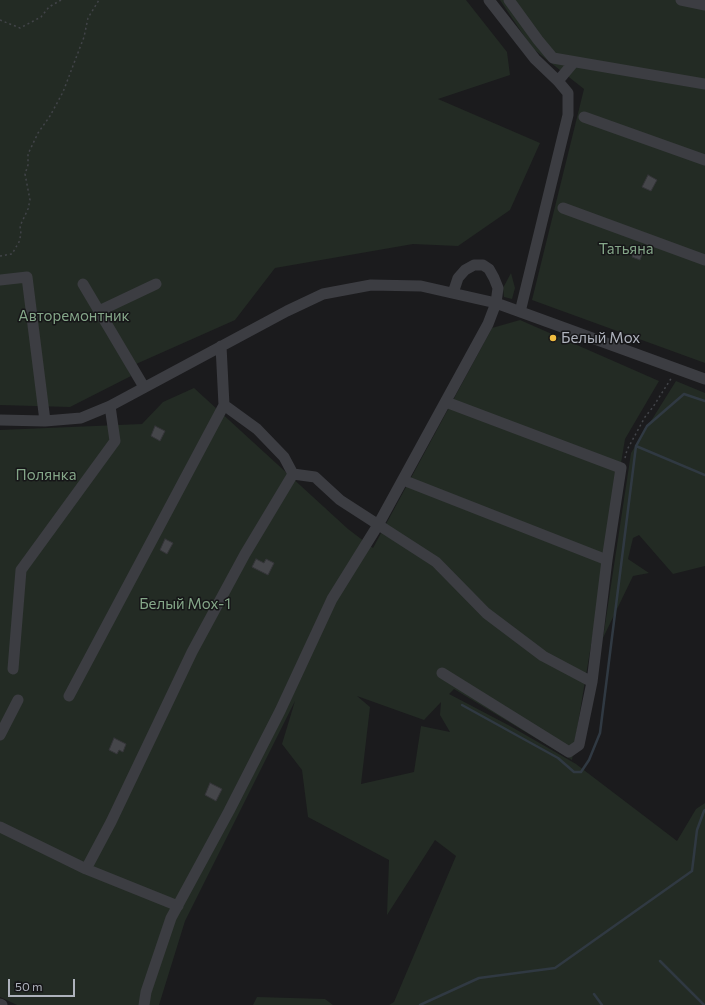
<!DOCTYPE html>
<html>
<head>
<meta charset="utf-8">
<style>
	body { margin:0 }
	#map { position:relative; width:705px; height:1005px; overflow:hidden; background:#1b1b1d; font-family:Commissioner,sans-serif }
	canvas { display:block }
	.scale { position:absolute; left:8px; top:979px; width:67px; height:18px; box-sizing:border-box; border:2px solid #aeb2bc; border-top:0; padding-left:5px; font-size:12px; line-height:14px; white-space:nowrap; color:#aeb2bc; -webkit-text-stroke:3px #161618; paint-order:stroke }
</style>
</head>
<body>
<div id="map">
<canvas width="705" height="1005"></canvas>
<div class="scale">50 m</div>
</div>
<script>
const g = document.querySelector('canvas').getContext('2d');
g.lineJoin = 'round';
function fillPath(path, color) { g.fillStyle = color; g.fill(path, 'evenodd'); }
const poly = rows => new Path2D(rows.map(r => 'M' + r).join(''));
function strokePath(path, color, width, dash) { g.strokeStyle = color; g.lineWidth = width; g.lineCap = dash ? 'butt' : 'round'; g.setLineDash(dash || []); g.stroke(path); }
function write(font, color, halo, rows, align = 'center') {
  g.font = font + ' Commissioner,sans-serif'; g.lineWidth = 3; g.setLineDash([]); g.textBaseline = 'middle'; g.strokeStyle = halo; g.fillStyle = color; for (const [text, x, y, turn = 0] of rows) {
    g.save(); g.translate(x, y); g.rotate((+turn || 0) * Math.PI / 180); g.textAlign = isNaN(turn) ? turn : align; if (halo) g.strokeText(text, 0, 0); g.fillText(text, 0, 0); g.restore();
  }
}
fillPath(poly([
	[0,0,466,0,507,52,510,75,438,99,540,143,510,210,458,246,413,244,275,268,235,320,127,368,131,376,70,407,0,405],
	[500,0,705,0,705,363,532,300,584,89,532,48],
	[511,273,515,288,512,299,504,297,503,288],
	[520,320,659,381,625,439,572,760,454,689,449,694,510,726,576,764,677,841,696,809,705,803,705,1005,389,1005,394,1002,456,856,435,840,387,915,389,860,308,817,302,770,282,744,295,701,185,921,159,1005,17,1005,0,997,0,430,142,424,163,402,194,388,348,529,373,548,492,328],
	[357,696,424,720,441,702,440,715,450,732,421,726,414,772,361,784,370,707],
	[676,381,705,393,705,566,673,574,639,535,633,538,628,559,649,573,633,576,603,638,631,453],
	[257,997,325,999,333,1005,253,1005]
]), '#232b24');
strokePath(poly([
	[636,446,705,475],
	[462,705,558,758,574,772,581,772,589,760,600,733,636,446,647,426,684,394,705,401],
	[660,961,704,1005],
	[594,994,602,1005],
	[420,1005,479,978,555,968,692,871,697,830,704,811,705,810]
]), '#303942', 2.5);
const building = poly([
	[648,175,657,180,651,191,642,187,648,175],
	[635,246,644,249,640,260,632,257,635,246],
	[155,426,165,431,160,441,151,436,155,426],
	[165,539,173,543,167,554,160,550,165,539],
	[256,559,264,563,266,559,274,563,268,575,252,567,256,559],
	[114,738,126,744,123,752,119,750,117,754,109,750,114,738],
	[210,783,222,789,216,801,205,795,210,783]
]);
fillPath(building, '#45464a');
strokePath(building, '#353539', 1);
strokePath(poly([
	[0,20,20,28,41,17,49,7,61,0],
	[0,256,12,254,19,242,21,234,20,226,28,209,30,200,25,174,28,165,28,154,38,133,50,116,63,92,84,37,88,18,99,0],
	[625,458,627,450,645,417,653,407,672,377]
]), '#424449', 1.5, [2, 3]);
strokePath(poly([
	[489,0,535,59,558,81,568,93,568,115,520,312],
	[509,0,538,40,553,58,705,84],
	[681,0,705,5],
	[558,81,574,62],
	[584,117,705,160],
	[563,208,705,260],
	[0,280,27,277,45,421],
	[83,284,99,311],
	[144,387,99,311,156,284],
	[224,405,257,429,284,457,293,474,315,477,340,500,436,562,486,613,543,656,592,682],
	[0,420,45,421,81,418,110,406,287,311,323,294,371,285,421,286,496,303,705,379],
	[403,480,607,560],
	[13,669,21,570,115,441,110,406],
	[442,673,569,752,579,745,592,682,607,560,621,468,446,402],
	[69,696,224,405,221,346],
	[0,735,18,700],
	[0,827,86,869,178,906],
	[86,869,111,822,192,652,245,554,293,474],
	[0,1004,2,1005],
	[144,1005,146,992,171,918,229,811,280,711,332,599,378,525,488,324,496,303,498,288,494,278,489,269,483,265,474,265,465,270,458,278,453,293]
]), '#3c3d42', 11);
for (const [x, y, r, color] of [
	[553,338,4,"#f0bc40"]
]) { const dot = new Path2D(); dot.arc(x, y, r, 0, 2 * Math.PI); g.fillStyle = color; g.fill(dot); strokePath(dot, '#161618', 1.5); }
write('15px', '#85a789', '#161618', [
	["Татьяна",626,249],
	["Авторемонтник",74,316],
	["Полянка",46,475],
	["Белый Мох-1",185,604]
]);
write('15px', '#aeb2bc', '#161618', [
	["Белый Мох",561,338]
], 'left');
</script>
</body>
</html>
